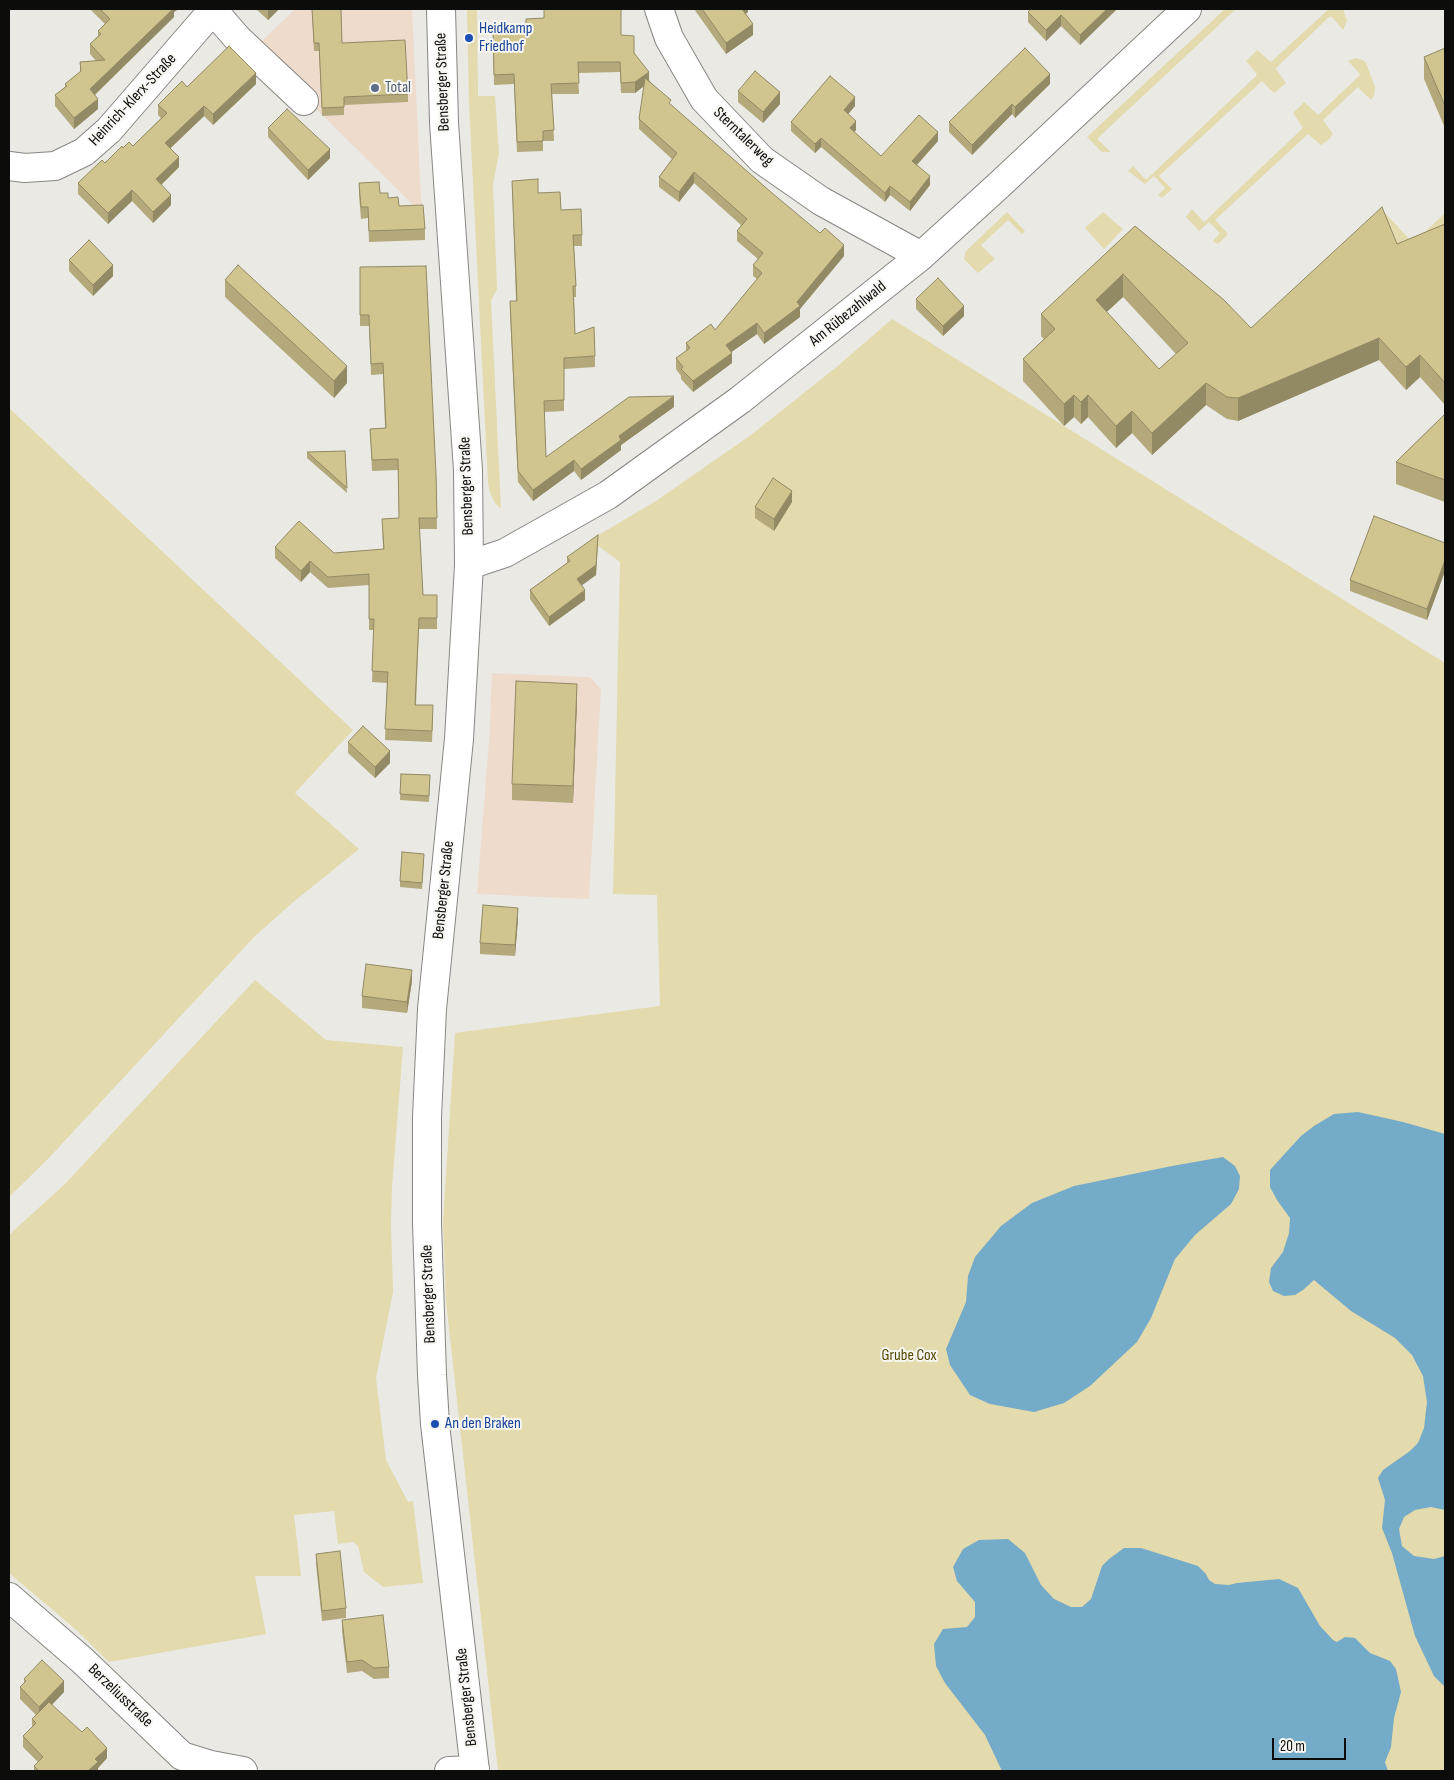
<!DOCTYPE html>
<html>
<head>
<meta charset="utf-8">
<style>
	body { margin:0 }
	#map { position:relative; width:1454px; height:1780px; overflow:hidden; background:#eae9e4; font-family:"Sofia Sans Condensed",sans-serif }
	canvas { display:block }
	.frame { position:absolute; inset:0; border:10px solid #0c0c0a; pointer-events:none }
	.scale { position:absolute; left:1272px; top:1738px; width:74px; height:22px; box-sizing:border-box; border:2px solid #0c0c0a; border-top:0; padding-left:6px; font-size:15px; line-height:18px; white-space:nowrap; color:#0c0c0a; -webkit-text-stroke:4px #f7f6f1; paint-order:stroke }
</style>
</head>
<body>
<div id="map">
<canvas width="1454" height="1780"></canvas>
<div class="frame"></div>
<div class="scale">20 m</div>
</div>
<script>
const g = document.querySelector('canvas').getContext('2d');
g.lineJoin = 'round';
function fillPath(path, color) { g.fillStyle = color; g.fill(path, 'evenodd'); }
const poly = rows => new Path2D(rows.map(r => 'M' + r).join(''));
function strokePath(path, color, width, dash) { g.strokeStyle = color; g.lineWidth = width; g.lineCap = dash ? 'butt' : 'round'; g.setLineDash(dash || []); g.stroke(path); }
function write(font, color, halo, rows, align = 'center') {
  g.font = font + ' "Sofia Sans Condensed",sans-serif'; g.lineWidth = 4; g.setLineDash([]); g.textBaseline = 'middle'; g.strokeStyle = halo; g.fillStyle = color; for (const [text, x, y, turn = 0] of rows) {
    g.save(); g.translate(x, y); g.rotate((+turn || 0) * Math.PI / 180); g.textAlign = isNaN(turn) ? turn : align; if (halo) g.strokeText(text, 0, 0); g.fillText(text, 0, 0); g.restore();
  }
}
fillPath(poly([
	[295,9,412,9,421,198,424,216,255,48],
	[492,673,590,677,601,689,589,899,477,894,489,741]
]), '#efdbcc');
fillPath(poly([
	[467,9,477,9,478,96,495,96,499,153,493,184,497,289,491,301,501,509,495,503,490,493,488,483,469,103],
	[1225,9,1236,9,1098,138,1098,140,1111,152,1102,152,1087,137],
	[1329,9,1343,9,1347,21,1343,30,1332,17,1329,17,1276,68,1276,69,1286,83,1274,93,1262,81,1159,176,1172,189,1162,198,1158,195,1165,188,1154,176,1145,184,1128,171,1133,166,1145,179,1147,179,1256,76,1257,74,1246,61,1257,50,1271,62],
	[1356,58,1363,60,1366,63,1375,87,1374,96,1371,100,1358,87,1323,120,1333,134,1328,140,1321,145,1308,134,1215,220,1228,234,1218,244,1213,241,1220,233,1209,222,1199,231,1186,217,1192,209,1204,222,1303,128,1293,113,1304,102,1318,115,1359,76,1360,74,1348,61],
	[1007,212,1025,231,1022,234,1008,220,981,245,995,259,978,273,964,259,966,251],
	[1103,212,1123,229,1104,249,1085,228],
	[1384,212,1413,243,1445,213,1445,246,1397,266,1373,222],
	[892,319,1445,663,1445,1771,498,1771,446,1301,443,1222,455,1033,660,1006,657,895,613,894,620,562,590,540,656,501,751,435,839,365],
	[9,408,353,730,295,793,359,849,292,903,254,937,47,1160,9,1197],
	[255,980,326,1040,403,1047,392,1187,391,1225,393,1292,376,1378,386,1460,408,1502,413,1501,423,1583,383,1587,364,1572,358,1546,353,1542,338,1544,334,1511,294,1515,301,1576,255,1576,266,1634,109,1662,73,1627,9,1573,9,1235,65,1184]
]), '#e3daad');
fillPath(poly([
	[1358,1112,1403,1122,1445,1134,1445,1510,1431,1507,1415,1510,1404,1517,1399,1529,1402,1546,1414,1556,1434,1559,1445,1556,1445,1687,1434,1676,1415,1636,1392,1553,1382,1528,1385,1500,1378,1478,1383,1470,1410,1451,1418,1443,1424,1428,1427,1402,1423,1376,1412,1355,1395,1338,1351,1311,1314,1280,1303,1290,1295,1295,1284,1296,1273,1291,1269,1282,1271,1268,1283,1252,1289,1233,1290,1218,1277,1200,1270,1187,1270,1170,1301,1136,1314,1126,1334,1114],
	[1223,1157,1235,1166,1240,1176,1239,1189,1231,1204,1195,1235,1175,1259,1151,1318,1137,1342,1090,1386,1064,1403,1034,1412,990,1404,970,1395,950,1365,946,1349,966,1302,968,1276,975,1257,1001,1226,1032,1203,1074,1186,1172,1166],
	[1008,1539,1025,1553,1041,1585,1054,1599,1071,1607,1082,1607,1091,1599,1102,1566,1109,1559,1124,1548,1141,1548,1198,1566,1206,1574,1209,1580,1215,1584,1229,1585,1237,1583,1279,1579,1298,1588,1320,1626,1333,1640,1337,1642,1345,1637,1355,1638,1370,1653,1390,1661,1396,1669,1401,1692,1394,1718,1391,1747,1385,1762,1388,1771,1002,1771,985,1735,945,1683,936,1666,934,1644,943,1629,967,1627,975,1617,975,1602,957,1581,953,1567,963,1549,979,1540]
]), '#74abc8');
const minor = poly([
	[212,9,238,39,304,101],
	[659,9,669,38,704,99,762,160,821,201,921,256],
	[9,166,25,168,55,166,84,152,109,130,213,10],
	[469,565,505,553,608,495,740,400,921,256,998,186,1187,9],
	[9,1597,83,1661,182,1756,211,1765,243,1771],
	[449,1771,475,1770]
]);
const major = poly([
	[441,9,444,123,468,470,469,565,459,739,432,1009,427,1117,427,1223,432,1375,435,1424,475,1771]
]);
strokePath(minor, '#878682', 30);
strokePath(major, '#878682', 30);
strokePath(minor, '#fff', 28);
strokePath(major, '#fff', 28);
fillPath(poly([
	[90,9,177,9,177,10,174,12,174,17,95,95,98,109,74,129,55,106,55,95,65,87,65,84,80,72,80,62,96,61,90,54,90,44,98,36,98,31,105,24],
	[256,9,279,9,268,20],
	[312,9,341,9,342,43,408,94,408,102,344,105,344,115,322,116,319,51,314,51],
	[544,9,621,35,634,53,649,80,671,105,844,256,800,309,800,317,764,344,757,334,731,352,732,363,693,392,681,379,681,376,676,369,676,358,686,351,686,343,715,330,757,279,753,276,753,265,758,259,737,241,737,231,741,225,694,183,679,202,659,187,659,177,672,159,639,129,639,119,644,86,635,93,621,93,620,72,578,73,579,94,552,94,554,141,543,141,543,151,517,152,514,84,494,85,493,30,526,28,544,18],
	[694,9,748,9,748,12,746,13,753,35,726,54],
	[1117,9,1080,45,1061,26,1046,41,1028,22,1028,12],
	[1445,48,1445,128,1424,79,1424,57],
	[256,84,213,125,204,116,171,148,179,167,161,185,171,205,153,223,132,201,108,224,78,194,78,183,123,148,133,146,161,118,158,115,158,105,187,87],
	[1050,84,1015,118,1012,114,972,155,949,132,949,122],
	[738,91,780,104,763,123,738,102],
	[855,106,848,114,856,130,854,132,881,156,938,141,917,165,930,185,910,211,890,195,885,202,821,147,815,153,791,131,791,122],
	[268,128,330,158,308,180,268,137],
	[512,181,538,193,561,210,582,235,582,246,574,246,576,286,576,297,574,297,575,334,595,356,595,367,564,369,564,411,544,412,546,457,674,407,621,445,621,450,581,480,574,471,533,501,518,482,510,312,510,301,516,301],
	[359,183,380,193,399,206,425,229,425,240,369,242,368,218,361,219,359,195],
	[1445,224,1445,405,1420,377,1406,390,1379,360,1238,421,1227,419,1206,405,1152,455,1132,433,1116,448,1088,417,1081,424,1074,417,1064,426,1023,381,1023,359,1044,339,1041,336,1041,314,1135,226,1251,328,1397,244],
	[1123,297,1176,354,1159,369,1106,312],
	[69,260,113,276,93,296,69,271],
	[360,267,436,474,437,529,419,529,423,595,437,595,437,629,419,629,416,705,433,716,432,742,385,740,387,683,372,682,374,630,369,630,369,585,328,588,310,572,301,582,275,558,275,547,334,553,383,549,382,519,399,518,398,470,372,471,370,429,385,428,383,374,371,375,369,326,360,326],
	[225,280,347,383,334,398,225,297],
	[916,299,964,316,943,336,916,309],
	[1445,414,1445,502,1396,484,1396,462],
	[345,451,347,493,307,458,307,452],
	[792,502,774,531,755,518,755,507],
	[1445,543,1445,571,1427,620,1350,591,1350,580],
	[598,545,596,575,581,585,585,600,549,626,530,599,530,590,567,563,567,557],
	[577,700,573,803,512,800,512,784],
	[348,742,390,763,375,778,348,753],
	[401,774,430,775,429,802,400,800],
	[424,859,422,889,400,887,400,881],
	[518,919,515,956,480,954,480,943],
	[412,981,407,1013,362,1008,362,996],
	[316,1554,346,1608,346,1618,322,1621,316,1564],
	[342,1620,389,1667,389,1678,374,1679,362,1671,347,1673,342,1631],
	[24,1679,64,1692,52,1705,107,1758,98,1768,98,1771,34,1771,34,1766,38,1762,23,1747,23,1736,32,1727,32,1719,36,1715,20,1699,20,1687,24,1683]
]), '#b3a97b');
fillPath(poly([
	[172,9,177,9,177,10,174,12,174,17,90,99,90,89],
	[269,9,279,9,268,20,268,11],
	[740,9,748,9,748,12,740,17],
	[1107,9,1117,9,1080,45,1080,35],
	[1061,15,1061,26,1046,41,1046,30],
	[753,24,753,35,726,54,726,43],
	[649,72,649,82,635,93,635,82],
	[256,73,256,84,213,125,213,114],
	[1050,74,1050,84,1015,118,1015,107],
	[780,92,780,104,763,123,763,112],
	[855,97,855,106,844,119,844,110],
	[98,99,98,109,74,129,74,118],
	[1012,104,1012,114,972,155,972,145],
	[204,106,204,116,165,153,165,143],
	[856,121,856,130,850,137,850,128],
	[938,132,938,141,912,170,912,161],
	[821,138,821,147,815,153,815,144],
	[330,149,330,158,308,180,308,170],
	[179,157,179,167,156,190,156,179],
	[694,172,694,183,679,202,679,192],
	[930,176,930,185,910,211,910,202],
	[890,186,890,195,885,202,885,193],
	[132,190,132,201,108,224,108,213],
	[171,195,171,205,153,223,153,212],
	[844,245,844,256,800,309,800,317,764,344,764,333,797,302],
	[113,265,113,276,93,296,93,285],
	[1123,274,1123,297,1096,322,1096,300],
	[964,306,964,316,943,336,943,326],
	[757,323,757,334,726,356,726,345],
	[1379,338,1379,360,1238,421,1238,398],
	[732,353,732,363,693,392,693,381],
	[1420,355,1420,377,1406,390,1406,367],
	[347,366,347,383,334,398,334,381],
	[1206,383,1206,405,1152,455,1152,433],
	[1074,395,1074,417,1064,426,1064,404],
	[1088,395,1088,417,1081,424,1081,402],
	[674,396,674,407,621,445,621,450,581,480,581,469,619,436],
	[1132,411,1132,433,1116,448,1116,426],
	[574,460,574,471,533,501,533,490],
	[792,491,792,502,774,531,774,519],
	[598,535,596,575,577,589,577,579],
	[1445,560,1445,571,1427,620,1427,609],
	[310,561,310,572,301,582,301,571],
	[585,590,585,600,549,626,549,617],
	[577,684,577,700,573,803,573,786],
	[390,751,390,763,375,778,375,767],
	[518,908,518,919,515,956,515,945],
	[412,970,412,981,407,1013,407,1002],
	[64,1681,64,1692,39,1718,39,1707],
	[107,1748,107,1758,98,1768,98,1771,88,1771,95,1759]
]), '#928a64');
const building = poly([
	[100,9,173,9,90,89,98,99,74,118,55,95,67,86,65,84,81,71,80,62,105,60,90,44,101,34,98,31,110,19,100,9],
	[312,9,341,9,342,43,405,40,408,94,344,97,344,107,322,108,319,43,314,43,312,9],
	[544,9,621,9,621,35,634,36,634,53,649,72,635,82,621,83,620,62,578,62,579,83,551,84,554,130,543,131,543,141,517,142,514,74,494,75,493,30,526,28,526,19,544,18,544,9],
	[702,9,742,9,753,24,726,43,702,9],
	[1031,9,1107,9,1080,35,1061,15,1046,30,1028,12,1031,9],
	[229,46,256,73,213,114,204,106,165,143,179,157,156,179,171,195,153,212,132,190,108,213,78,183,102,160,105,163,122,146,123,148,129,142,133,146,167,113,158,105,182,81,187,87,229,46],
	[1025,48,1050,74,1015,107,1012,104,972,145,949,122,1025,48],
	[1445,48,1445,106,1424,57,1445,48],
	[755,71,780,92,763,112,738,91,755,71],
	[830,76,855,97,844,110,856,121,850,128,881,156,919,115,938,132,912,161,930,176,910,202,890,186,885,193,821,138,815,144,791,122,830,76],
	[645,78,671,100,669,103,772,193,820,233,825,228,844,245,797,302,800,306,764,333,757,323,726,345,732,353,693,381,681,369,683,367,676,358,690,348,686,343,711,324,715,330,762,273,753,265,763,253,737,231,747,219,694,172,679,192,659,177,677,153,639,119,645,78],
	[287,109,330,149,308,170,268,128,287,109],
	[538,179,538,193,560,192,561,210,581,209,582,235,573,235,576,286,573,286,575,334,594,327,595,356,564,358,564,400,544,401,546,457,629,397,674,396,619,436,621,440,581,469,574,460,533,490,518,471,510,301,517,301,512,181,538,179],
	[379,182,380,193,388,193,388,198,398,197,399,206,423,205,425,229,369,231,368,207,361,207,359,183,379,182],
	[1382,207,1397,244,1445,224,1445,383,1420,355,1406,367,1379,338,1238,398,1227,397,1206,383,1152,433,1132,411,1116,426,1088,395,1081,402,1074,395,1064,404,1023,359,1055,329,1041,314,1135,226,1224,300,1251,328,1382,207],
	[1123,274,1188,343,1159,369,1096,300,1123,274],
	[89,240,113,265,93,285,69,260,89,240],
	[238,265,347,366,334,381,225,280,238,265],
	[426,266,436,474,437,518,419,518,423,595,437,595,437,618,419,618,415,705,433,705,432,731,385,729,388,672,372,671,374,619,369,619,369,574,328,577,310,561,301,571,275,547,299,521,334,553,384,549,382,519,399,518,398,459,372,460,370,429,386,428,383,363,371,364,369,315,360,315,360,267,426,266],
	[938,278,964,306,943,326,916,299,938,278],
	[1445,414,1445,480,1396,462,1445,414],
	[345,451,347,488,307,452,345,451],
	[773,478,792,491,774,519,755,507,773,478],
	[1374,516,1445,543,1445,560,1427,609,1350,580,1374,516],
	[598,535,596,565,577,579,585,590,549,617,530,590,570,561,567,557,598,535],
	[516,681,577,684,573,786,512,784,516,681],
	[363,726,390,751,375,767,348,742,363,726],
	[401,774,430,775,429,796,400,794,401,774],
	[402,852,424,854,422,883,400,881,402,852],
	[483,905,518,908,515,945,480,943,483,905],
	[366,964,412,970,407,1002,362,996,366,964],
	[340,1551,346,1608,322,1611,316,1554,340,1551],
	[383,1615,389,1667,374,1668,362,1660,347,1662,342,1620,383,1615],
	[42,1660,64,1681,39,1707,20,1687,26,1681,24,1679,42,1660],
	[49,1702,82,1732,87,1727,107,1748,95,1759,98,1762,88,1771,39,1771,34,1766,43,1757,23,1736,36,1723,32,1719,49,1702]
]);
fillPath(building, '#d0c58f');
strokePath(building, '#928a64', 1);
for (const [x, y, r, color] of [
	[469,38,5,"#1a4fb4"],
	[375,88,5,"#5c6f8a"],
	[435,1424,5,"#1a4fb4"]
]) { const dot = new Path2D(); dot.arc(x, y, r, 0, 2 * Math.PI); g.fillStyle = color; g.fill(dot); strokePath(dot, '#f7f6f1', 2); }
write('16px', '#164399', '#f7f6f1', [
	["Heidkamp",479,29],
	["Friedhof",479,47],
	["An den Braken",445,1424]
], 'left');
write('16px', '#0c0c0a', '#f7f6f1', [
	["Bensberger Straße",443,82,-92],
	["Heinrich-Klerx-Straße",133,100,-47],
	["Sterntalerweg",743,137,44],
	["Am Rübezahlwald",848,314,-39],
	["Bensberger Straße",467,486,-92],
	["Bensberger Straße",444,890,-84],
	["Bensberger Straße",429,1294,-92],
	["Berzeliusstraße",120,1696,44],
	["Bensberger Straße",467,1697,-96]
]);
write('16px', '#4e5e75', '#f7f6f1', [
	["Total",385,88]
], 'left');
write('16px', '#544701', '#f7f6f1', [
	["Grube Cox",909,1356]
]);
</script>
</body>
</html>
